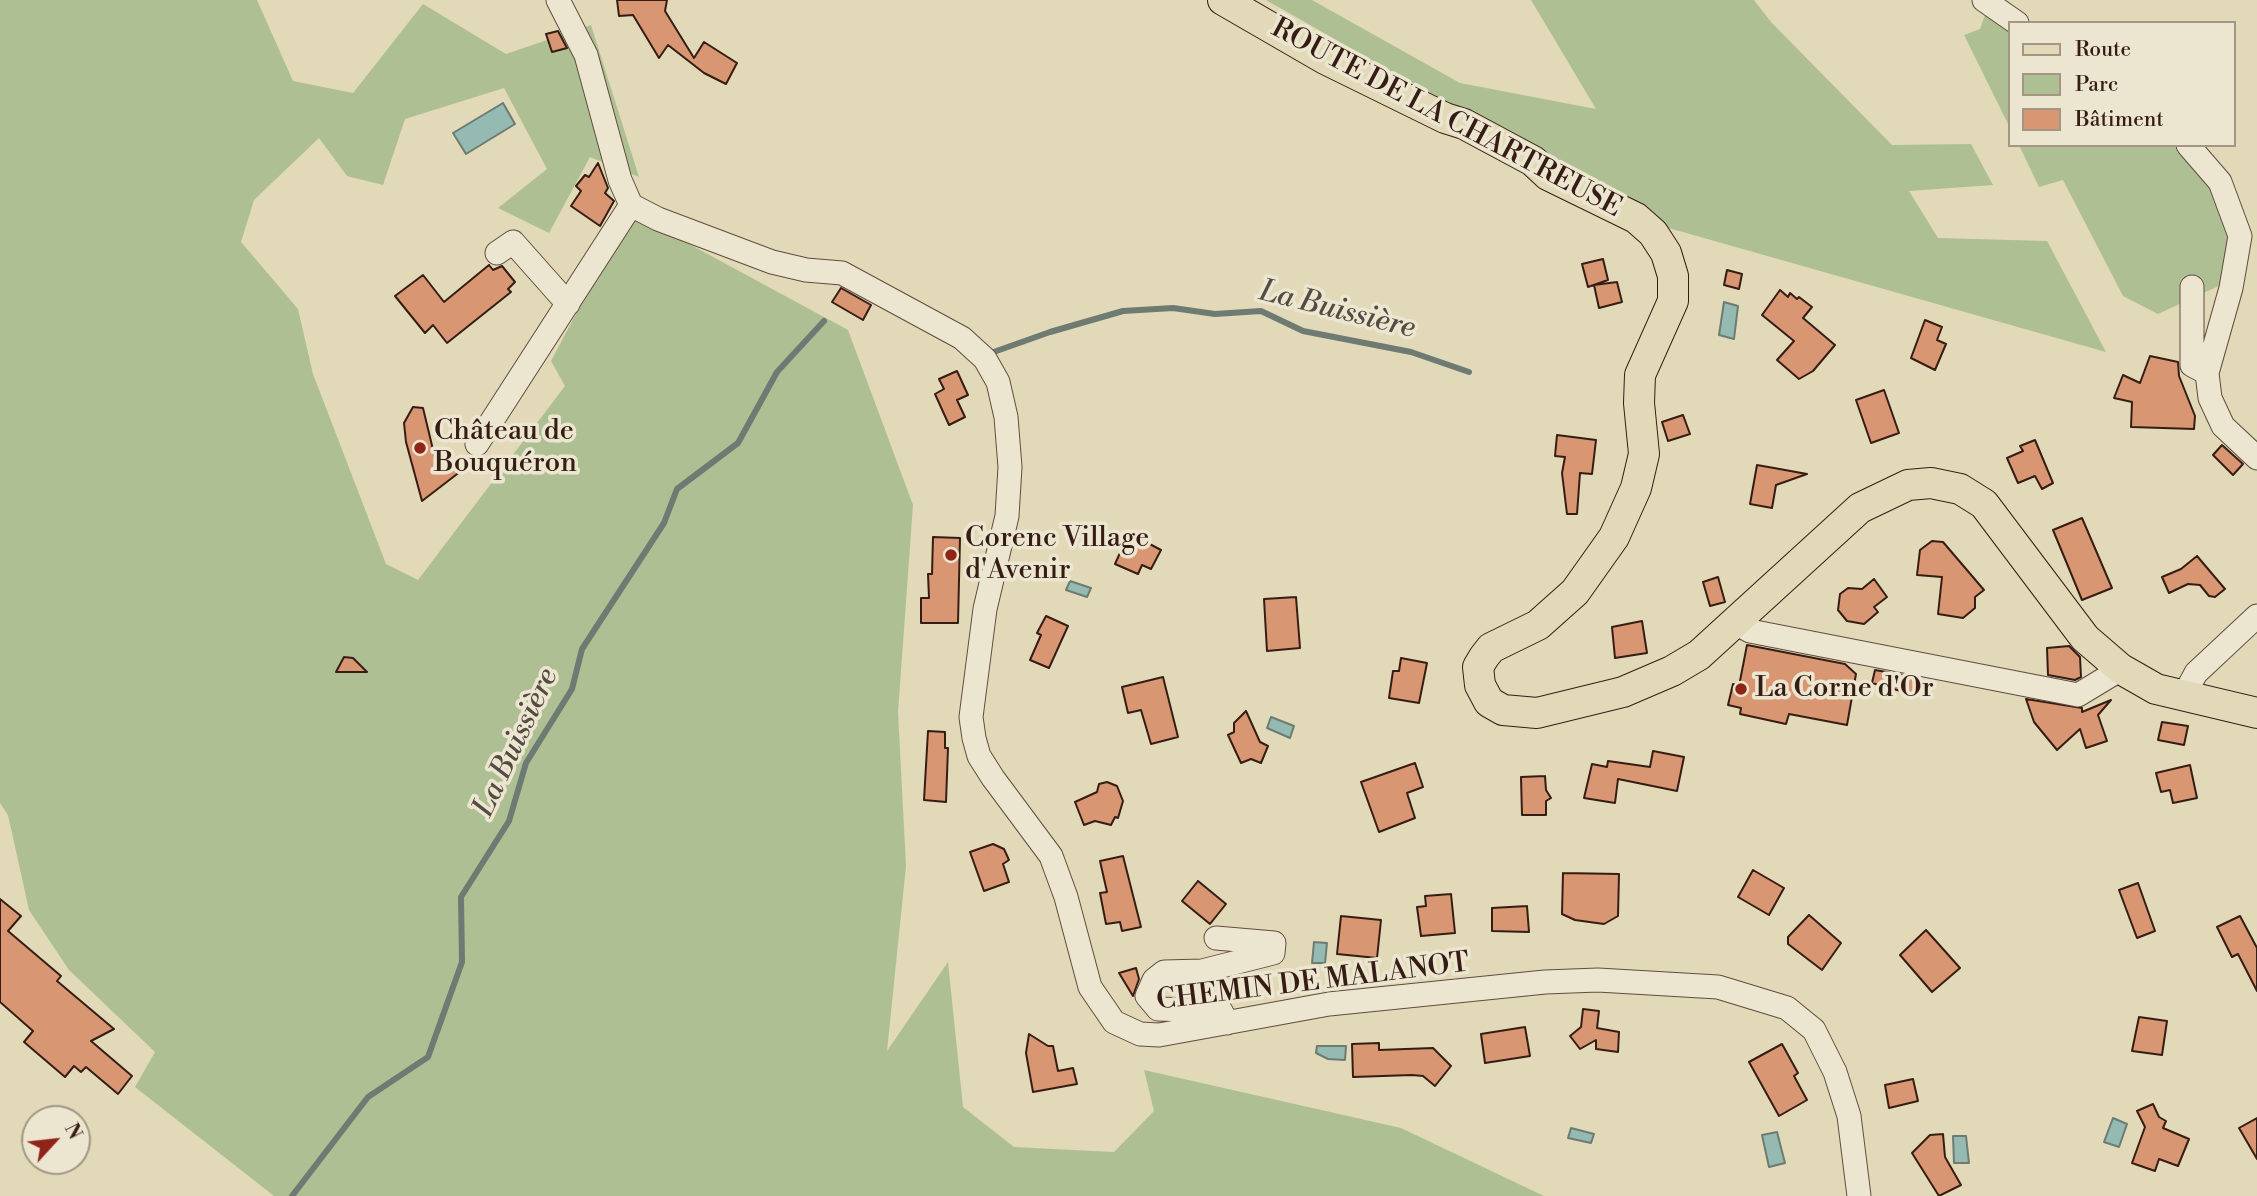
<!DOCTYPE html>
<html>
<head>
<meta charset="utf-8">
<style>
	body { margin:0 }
	#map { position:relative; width:2257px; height:1196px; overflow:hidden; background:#e1d9b8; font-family:"Libre Bodoni",serif }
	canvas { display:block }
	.legend { position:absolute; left:2008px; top:21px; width:228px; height:126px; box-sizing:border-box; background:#ece6d1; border:2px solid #a39685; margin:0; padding:9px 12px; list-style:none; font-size:21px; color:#361d14 }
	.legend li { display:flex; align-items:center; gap:14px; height:35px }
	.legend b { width:35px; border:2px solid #a39685 }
	.north { position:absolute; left:21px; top:1105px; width:70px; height:70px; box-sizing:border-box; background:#ece6d1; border:2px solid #a39685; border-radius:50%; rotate:63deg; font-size:19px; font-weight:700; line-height:28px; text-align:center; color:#361d14 }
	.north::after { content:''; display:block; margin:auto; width:24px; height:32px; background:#8f2418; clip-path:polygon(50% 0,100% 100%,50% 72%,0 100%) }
</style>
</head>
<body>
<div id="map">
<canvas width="2257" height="1196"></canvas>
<ul class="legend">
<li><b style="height:9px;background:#e1d9b8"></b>Route</li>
<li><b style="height:19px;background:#aec093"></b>Parc</li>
<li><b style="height:19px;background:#d99672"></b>Bâtiment</li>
</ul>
<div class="north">N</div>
</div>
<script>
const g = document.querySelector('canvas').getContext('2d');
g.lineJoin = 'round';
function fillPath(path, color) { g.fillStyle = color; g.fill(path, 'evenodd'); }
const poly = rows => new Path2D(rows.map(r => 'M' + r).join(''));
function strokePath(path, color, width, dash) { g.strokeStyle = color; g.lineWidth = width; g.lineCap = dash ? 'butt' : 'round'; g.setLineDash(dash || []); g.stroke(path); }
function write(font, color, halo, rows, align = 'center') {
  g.font = font + ' "Libre Bodoni",serif'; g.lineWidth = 7; g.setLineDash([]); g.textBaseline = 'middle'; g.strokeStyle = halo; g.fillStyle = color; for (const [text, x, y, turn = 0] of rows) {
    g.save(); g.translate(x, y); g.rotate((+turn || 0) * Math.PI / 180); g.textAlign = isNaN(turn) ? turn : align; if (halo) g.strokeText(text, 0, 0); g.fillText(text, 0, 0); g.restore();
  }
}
fillPath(poly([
	[0,0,257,0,293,81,353,93,423,4,506,54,591,25,639,177,590,157,549,233,498,208,547,169,504,88,405,119,383,185,347,176,319,138,254,200,241,242,298,309,313,374,386,564,418,580,565,386,551,361,630,212,848,330,913,505,898,712,906,866,887,1051,948,962,963,1107,1014,1147,1114,1152,1154,1111,1144,1070,1401,1128,1544,1196,274,1196,135,1087,155,1052,69,970,29,910,8,815,0,803],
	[1266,0,1312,0,1460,83,1596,109,1531,0,1754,0,1771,22,1892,145,1971,144,1993,185,1909,191,1938,238,2047,241,2106,352,1665,227],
	[1985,15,2010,31,2010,128,1964,35,1980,29],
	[2019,145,2175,145,2212,182,2232,238,2223,284,2158,314,2123,296,2063,180,2039,187]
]), '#aec093');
const water = poly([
	[503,103,515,124,466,154,453,133,503,103],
	[1724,302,1738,306,1734,339,1719,335,1724,302],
	[1070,581,1091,588,1087,597,1066,590,1070,581],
	[1271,717,1294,726,1290,738,1267,728,1271,717],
	[1314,942,1327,943,1325,963,1312,963,1314,942],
	[1317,1046,1346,1046,1345,1060,1328,1059,1316,1053,1317,1046],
	[2113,1118,2127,1124,2119,1147,2104,1142,2113,1118],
	[1571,1128,1594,1134,1591,1143,1568,1138,1571,1128],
	[1777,1132,1785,1163,1769,1167,1762,1135,1777,1132],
	[1953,1136,1966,1136,1969,1163,1954,1163,1953,1136]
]);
fillPath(water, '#94bab2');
strokePath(water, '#6e7b73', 2);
strokePath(poly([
	[988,354,1050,332,1123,311,1173,308,1215,314,1261,311,1303,331,1411,352,1469,372],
	[292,1196,368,1097,428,1057,462,962,461,897,509,821,526,763,572,689,582,649,664,523,677,489,738,443,777,372,824,321]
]), '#6e7b73', 6);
const building = poly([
	[617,0,667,0,665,11,694,58,704,42,737,63,726,84,704,73,668,45,659,58,633,15,619,16,617,0],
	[558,31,567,48,552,52,546,34,558,31],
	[598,163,608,188,605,193,614,201,600,226,571,206,581,191,576,186,585,175,589,177,598,163],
	[1603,259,1608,280,1588,287,1582,264,1603,259],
	[489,265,493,270,502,266,515,282,508,289,511,292,447,343,433,325,425,333,395,296,423,275,444,302,489,265],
	[1727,270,1742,274,1739,289,1724,285,1727,270],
	[1617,282,1622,302,1599,308,1594,285,1617,282],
	[841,288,871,305,863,320,832,302,841,288],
	[1780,290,1788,297,1790,293,1797,299,1799,297,1812,307,1803,318,1835,345,1813,371,1799,379,1777,360,1794,341,1762,315,1780,290],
	[1925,320,1942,327,1937,340,1946,344,1935,370,1911,358,1925,320],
	[2150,356,2178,362,2179,376,2195,416,2194,429,2131,427,2132,402,2114,398,2123,375,2140,383,2150,356],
	[957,371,968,395,957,400,965,417,949,425,935,394,944,389,939,379,957,371],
	[1884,390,1899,433,1871,443,1856,400,1884,390],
	[413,407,423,408,435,458,448,455,461,471,422,501,406,442,404,423,413,407],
	[1683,415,1690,434,1668,441,1662,422,1683,415],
	[1557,435,1596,440,1592,474,1580,473,1577,514,1567,514,1562,473,1565,457,1555,456,1557,435],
	[2035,440,2053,483,2042,489,2035,476,2018,483,2007,458,2023,451,2020,446,2035,440],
	[2222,445,2243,464,2233,475,2213,455,2222,445],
	[1757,465,1774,468,1807,474,1776,485,1772,508,1750,504,1757,465],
	[2082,518,2112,588,2082,600,2053,530,2082,518],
	[1129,533,1161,550,1151,569,1142,565,1138,574,1115,564,1129,533],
	[933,537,960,538,958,623,921,623,921,598,929,598,928,574,932,574,933,537],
	[1932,541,1943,542,1984,590,1975,597,1975,608,1963,618,1938,614,1942,577,1917,575,1920,550,1932,541],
	[2197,556,2225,589,2215,597,2209,596,2200,585,2188,584,2169,593,2162,577,2181,569,2197,556],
	[1718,577,1725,602,1710,606,1703,582,1718,577],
	[1874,579,1887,597,1874,607,1878,612,1864,624,1847,621,1838,610,1840,594,1848,588,1862,589,1874,579],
	[1296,597,1300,648,1267,651,1264,599,1296,597],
	[1046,616,1068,626,1049,668,1030,660,1041,635,1037,633,1046,616],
	[1642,621,1647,653,1615,658,1612,627,1642,621],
	[1747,645,1845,664,1856,674,1847,725,1789,714,1786,724,1740,714,1741,708,1728,705,1733,684,1739,686,1747,645],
	[2069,646,2080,657,2081,677,2075,680,2048,675,2047,648,2069,646],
	[344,657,353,658,367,672,336,672,344,657],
	[1401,658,1427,663,1419,703,1389,698,1393,671,1399,671,1401,658],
	[1875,670,1920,678,1915,695,1872,683,1875,670],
	[1163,677,1178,737,1151,744,1141,710,1128,713,1122,687,1163,677],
	[2026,699,2082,708,2082,712,2111,700,2098,715,2107,741,2086,748,2080,729,2057,750,2034,722,2026,699],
	[1246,711,1260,742,1268,746,1261,763,1251,759,1241,763,1228,735,1234,732,1234,723,1246,711],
	[2162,722,2188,726,2184,745,2158,740,2162,722],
	[928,731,945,732,945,748,948,748,946,802,924,800,928,731],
	[1653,751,1684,757,1677,791,1618,779,1615,803,1584,798,1592,764,1607,767,1608,761,1650,767,1653,751],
	[1415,763,1423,787,1407,793,1415,818,1379,832,1361,782,1415,763],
	[2190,765,2197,798,2173,803,2170,790,2161,792,2156,773,2190,765],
	[1545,776,1546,790,1551,798,1546,801,1546,815,1522,815,1521,777,1545,776],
	[1107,782,1117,786,1123,801,1118,818,1115,817,1111,825,1095,821,1084,825,1075,802,1097,792,1099,784,1107,782],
	[993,844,1004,849,1009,860,1003,864,1009,882,984,891,970,852,993,844],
	[1123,856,1141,927,1122,931,1120,922,1106,924,1100,893,1107,892,1100,861,1123,856],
	[1753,870,1784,888,1769,915,1738,897,1753,870],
	[1563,873,1619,874,1618,916,1604,924,1575,920,1562,914,1563,873],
	[1198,881,1226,904,1210,924,1182,901,1198,881],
	[2138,883,2155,931,2137,938,2119,890,2138,883],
	[1451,894,1455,933,1421,936,1417,907,1426,906,1425,896,1451,894],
	[0,899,21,916,8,931,61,976,57,981,114,1029,91,1041,132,1076,118,1094,86,1067,81,1072,74,1066,65,1077,24,1042,33,1031,0,1002,0,899],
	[1527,906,1529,932,1492,931,1492,908,1527,906],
	[1809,915,1841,943,1822,970,1788,944,1788,937,1809,915],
	[1341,916,1381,920,1377,958,1337,954,1341,916],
	[2240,916,2257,948,2257,991,2238,954,2232,957,2217,927,2240,916],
	[1926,930,1960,968,1932,992,1900,955,1926,930],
	[1136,968,1139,979,1133,996,1119,973,1136,968],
	[1583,1009,1599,1011,1597,1028,1619,1032,1618,1052,1596,1049,1596,1040,1580,1049,1570,1036,1581,1027,1583,1009],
	[2139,1017,2167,1021,2162,1055,2132,1051,2139,1017],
	[1525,1027,1530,1056,1485,1063,1481,1034,1525,1027],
	[1029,1034,1048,1046,1053,1046,1058,1071,1073,1068,1077,1084,1033,1092,1026,1053,1029,1034],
	[1379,1043,1379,1050,1433,1048,1451,1066,1435,1086,1423,1076,1412,1075,1353,1077,1352,1044,1379,1043],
	[1782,1044,1798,1073,1794,1076,1807,1100,1779,1116,1749,1062,1782,1044],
	[1913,1079,1918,1101,1889,1108,1885,1085,1913,1079],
	[2153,1104,2159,1117,2166,1121,2163,1128,2189,1139,2178,1166,2159,1159,2155,1171,2132,1163,2145,1127,2137,1111,2153,1104],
	[2257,1118,2257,1159,2239,1128,2257,1118],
	[1943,1134,1945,1157,1961,1185,1939,1196,1912,1153,1930,1135,1943,1134]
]);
fillPath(building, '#d99672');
strokePath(building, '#361d14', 2);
const minor = poly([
	[558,0,586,55,620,180,631,205,658,219,772,262,806,270,842,273,962,338,985,359,998,382,1006,417,1010,467,1007,516,985,609,971,717,974,738,979,756,993,778,1051,856,1066,897,1090,987,1114,1022,1140,1034,1159,1035,1329,1004,1545,982,1598,980,1718,987,1787,1008,1814,1030,1835,1072,1849,1116,1859,1196],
	[1984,0,2017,23],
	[2188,145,2220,182,2240,236,2231,288,2207,373,2210,398,2223,426,2257,458],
	[497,253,513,242,568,304],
	[2192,287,2192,365,2207,373],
	[477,444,631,205],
	[1734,622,1750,631,2078,695,2121,669],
	[2183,697,2196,673,2257,616],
	[1216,938,1274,943,1273,953,1202,971,1164,972,1154,980,1147,996,1158,1009,1221,1011,1227,1023]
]);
const major = poly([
	[1223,0,1325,59,1445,118,1464,124,1533,161,1548,175,1636,218,1653,233,1666,253,1673,276,1673,301,1640,375,1639,403,1644,454,1636,488,1614,537,1575,592,1538,625,1491,648,1484,657,1478,667,1480,685,1489,702,1503,710,1537,713,1623,692,1672,671,1699,655,1860,508,1908,485,1931,483,1960,489,1984,504,2085,638,2121,669,2156,689,2257,713]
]);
strokePath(minor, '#614c3d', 25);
strokePath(major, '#361d14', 32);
strokePath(minor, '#ece6d1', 23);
strokePath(major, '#e1d9b8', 30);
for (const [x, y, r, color] of [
	[420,448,7,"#8f2418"],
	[951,555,7,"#8f2418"],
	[1741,689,7,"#8f2418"]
]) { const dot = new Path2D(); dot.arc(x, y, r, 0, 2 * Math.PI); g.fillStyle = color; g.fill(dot); strokePath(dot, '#ece6d1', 2.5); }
write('28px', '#361d14', '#ece6d1', [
	["ROUTE DE LA CHARTREUSE",1446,119,28],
	["CHEMIN DE MALANOT",1313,983,-7]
]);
write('28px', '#361d14', '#ece6d1', [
	["Château de",434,432],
	["Bouquéron",434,464],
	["Corenc Village",965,539],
	["d'Avenir",965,571],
	["La Corne d'Or",1755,689]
], 'left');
write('italic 30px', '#524c43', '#ece6d1', [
	["La Buissière",1337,311,14],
	["La Buissière",517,743,-65]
]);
</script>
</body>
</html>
